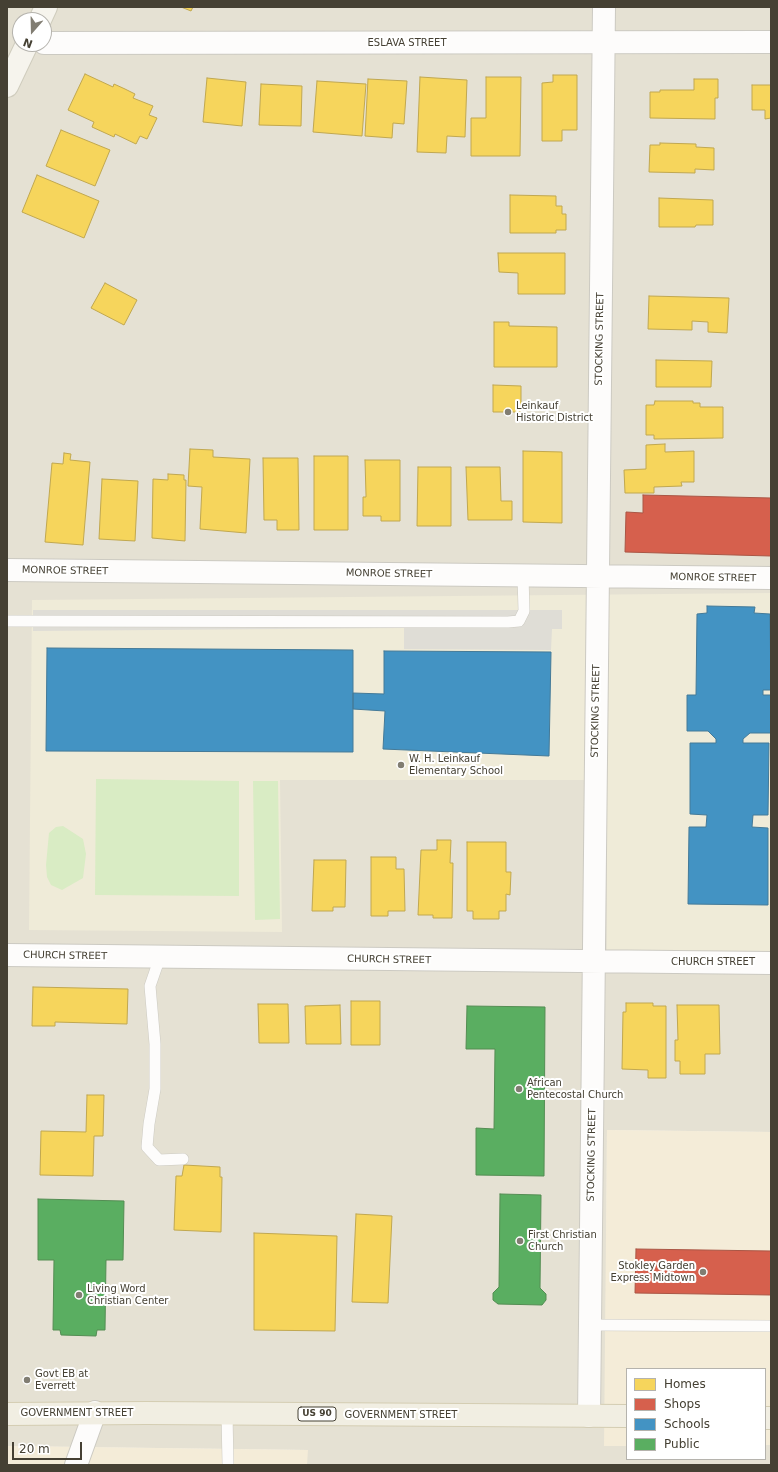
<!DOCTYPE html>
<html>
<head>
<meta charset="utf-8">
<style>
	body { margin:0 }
	#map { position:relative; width:778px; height:1472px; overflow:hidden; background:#f0eee6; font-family:"DejaVu Sans",sans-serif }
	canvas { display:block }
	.frame { position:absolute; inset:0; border:8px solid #454033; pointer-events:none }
	.legend { position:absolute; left:626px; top:1368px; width:140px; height:92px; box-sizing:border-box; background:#fff; border:1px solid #b5b3ad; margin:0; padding:5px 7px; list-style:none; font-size:12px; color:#454033 }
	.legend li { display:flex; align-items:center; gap:8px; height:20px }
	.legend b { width:20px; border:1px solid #b5b3ad }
	.north { position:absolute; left:12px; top:12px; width:40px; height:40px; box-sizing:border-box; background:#fff; border:1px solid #b5b3ad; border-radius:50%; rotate:200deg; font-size:11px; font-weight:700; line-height:16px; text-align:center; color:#454033 }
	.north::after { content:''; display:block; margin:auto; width:14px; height:18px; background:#817d72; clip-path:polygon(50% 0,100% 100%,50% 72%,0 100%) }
	.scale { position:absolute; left:12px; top:1442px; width:70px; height:18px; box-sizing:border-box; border:2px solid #454033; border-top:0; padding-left:5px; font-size:12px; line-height:14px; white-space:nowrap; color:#454033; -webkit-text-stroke:3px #fff; paint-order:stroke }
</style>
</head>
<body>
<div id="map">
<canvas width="778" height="1472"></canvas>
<div class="frame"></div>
<ul class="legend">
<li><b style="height:11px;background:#f6d55c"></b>Homes</li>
<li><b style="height:11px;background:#d6604d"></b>Shops</li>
<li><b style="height:11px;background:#4393c3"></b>Schools</li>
<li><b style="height:11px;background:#5aae61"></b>Public</li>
</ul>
<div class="north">N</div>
<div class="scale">20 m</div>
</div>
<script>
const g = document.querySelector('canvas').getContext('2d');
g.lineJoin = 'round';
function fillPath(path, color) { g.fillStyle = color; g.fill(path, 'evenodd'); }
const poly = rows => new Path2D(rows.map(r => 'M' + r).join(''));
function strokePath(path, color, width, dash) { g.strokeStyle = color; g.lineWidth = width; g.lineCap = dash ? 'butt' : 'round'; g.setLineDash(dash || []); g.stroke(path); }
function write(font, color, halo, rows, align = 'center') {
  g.font = font + ' "DejaVu Sans",sans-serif'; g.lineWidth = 4; g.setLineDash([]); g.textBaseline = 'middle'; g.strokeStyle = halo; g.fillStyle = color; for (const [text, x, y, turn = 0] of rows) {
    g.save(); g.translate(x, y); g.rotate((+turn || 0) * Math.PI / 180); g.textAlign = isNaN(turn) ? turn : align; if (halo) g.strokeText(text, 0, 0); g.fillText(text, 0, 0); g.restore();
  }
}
fillPath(poly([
	[7,7,771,7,771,1132,607,1130,605,1446,627,1446,627,1459,765,1459,765,1445,771,1445,771,1465,307,1465,307,1450,7,1446],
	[20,20,44,20,44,44,20,44]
]), '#e5e1d3');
fillPath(poly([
	[607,1130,771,1132,771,1445,765,1445,765,1369,627,1369,627,1446,604,1446],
	[7,1446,308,1450,307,1465,7,1465]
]), '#f4ecd8');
fillPath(poly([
	[771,593,771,952,607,951,607,780,280,780,282,932,29,930,32,600]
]), '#efebd8');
fillPath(poly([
	[96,779,239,781,239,896,95,895],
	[253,781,278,781,280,919,255,920],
	[63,826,83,839,86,854,83,878,62,890,51,885,47,877,46,865,49,833,56,827]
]), '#d9ecc4');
fillPath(poly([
	[33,610,562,610,562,629,552,629,551,650,404,649,404,628,33,631]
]), '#dfddd6');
const homes = poly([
	[181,7,193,7,191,11,181,7],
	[85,74,113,87,114,84,125,89,135,94,133,98,153,106,149,115,157,118,147,139,140,136,136,144,115,134,114,137,92,127,94,122,68,110,85,74],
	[553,75,577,75,577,130,562,130,562,141,542,141,542,83,553,82,553,75],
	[420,77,467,80,465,137,447,136,446,153,417,152,420,77],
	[486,77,521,77,520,156,471,156,471,118,486,118,486,77],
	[207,78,246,82,242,126,203,122,207,78],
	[368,79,407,81,404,124,393,123,392,138,365,136,368,79],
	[694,79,718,79,718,98,715,98,715,119,650,118,650,92,660,92,660,90,694,90,694,79],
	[317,81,366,84,362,136,313,132,317,81],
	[261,84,302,86,301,126,259,125,261,84],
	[752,85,771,85,771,118,765,119,765,110,752,110,752,85],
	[61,130,110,150,95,186,46,166,61,130],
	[660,143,696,144,696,147,714,148,714,170,695,169,695,173,649,172,650,145,660,145,660,143],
	[37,175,99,201,84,238,22,212,37,175],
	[510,195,556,196,556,206,562,206,562,214,566,214,566,230,556,230,556,233,510,233,510,195],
	[659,198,713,200,713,225,696,225,695,227,659,227,659,198],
	[498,253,565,253,565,294,518,294,518,273,499,272,498,253],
	[105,283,137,300,124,325,91,308,105,283],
	[649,296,729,298,727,333,708,332,708,322,692,321,692,330,648,329,649,296],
	[494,322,509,322,509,326,557,327,557,367,494,367,494,322],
	[656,360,712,361,711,387,656,387,656,360],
	[493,385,521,386,521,412,493,412,493,385],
	[655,401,693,401,693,403,700,403,700,407,723,407,723,438,654,439,654,435,646,435,646,405,654,405,655,401],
	[665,444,665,452,694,451,694,482,681,482,682,486,654,487,654,493,625,493,624,470,646,469,646,445,665,444],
	[190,449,213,450,213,457,250,459,246,533,200,529,202,487,188,486,190,449],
	[523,451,562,452,562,523,523,522,523,451],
	[64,453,71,454,70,460,90,462,83,545,45,542,52,463,63,464,64,453],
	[314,456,348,456,348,530,314,530,314,456],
	[263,458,298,458,299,530,277,530,277,520,264,520,263,458],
	[365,460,400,460,400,521,381,521,381,516,363,516,363,497,366,497,366,495,365,460],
	[418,467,451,467,451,526,417,526,418,467],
	[466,467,500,467,501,501,512,501,512,520,468,520,466,467],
	[168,474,184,475,184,480,186,480,185,541,152,538,153,479,168,480,168,474],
	[102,479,138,481,135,541,99,539,102,479],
	[437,840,451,840,450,863,453,863,452,918,433,918,433,915,418,915,421,850,437,850,437,840],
	[467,842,506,842,506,872,511,872,510,895,506,894,506,911,499,911,499,919,473,919,473,911,467,911,467,842],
	[371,857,396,857,396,869,404,869,405,911,388,911,388,916,371,916,371,857],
	[314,860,346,860,345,907,333,907,333,911,312,911,314,860],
	[33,987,128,989,127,1024,55,1022,55,1026,32,1026,33,987],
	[351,1001,380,1001,380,1045,351,1045,351,1001],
	[626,1003,653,1003,653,1006,666,1006,666,1078,648,1078,648,1070,622,1069,623,1012,626,1012,626,1003],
	[258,1004,288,1004,289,1043,259,1043,258,1004],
	[340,1005,341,1044,306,1044,305,1006,340,1005],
	[677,1005,719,1005,720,1054,705,1054,705,1074,680,1074,680,1061,675,1061,675,1040,678,1040,677,1005],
	[87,1095,104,1095,103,1136,94,1136,93,1176,40,1175,41,1131,86,1132,87,1095],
	[184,1165,220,1167,220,1177,222,1177,221,1232,174,1230,176,1176,182,1176,184,1165],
	[356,1214,392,1216,388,1303,352,1302,356,1214],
	[254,1233,337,1236,335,1331,254,1330,254,1233]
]);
fillPath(homes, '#f6d55c');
strokePath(homes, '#c1a850', 1);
const shops = poly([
	[643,495,771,498,771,556,625,552,626,512,643,513,643,495],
	[636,1249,771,1251,771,1295,635,1293,636,1249]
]);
fillPath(shops, '#d6604d');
strokePath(shops, '#aa5645', 1);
const schools = poly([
	[707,606,755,607,754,613,770,614,771,690,763,690,763,695,771,695,771,733,750,733,743,739,743,743,769,743,768,815,753,815,752,827,768,828,768,905,688,904,689,827,706,827,707,815,690,814,690,743,716,743,716,739,708,731,687,731,687,695,696,695,697,614,707,613,707,606],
	[47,648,353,650,353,752,46,751,47,648],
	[384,651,551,652,549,756,383,749,385,711,353,709,353,693,384,694,384,651]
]);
fillPath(schools, '#4393c3');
strokePath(schools, '#447a98', 1);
const public = poly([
	[467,1006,545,1007,544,1176,476,1175,476,1128,494,1129,495,1049,466,1049,467,1006],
	[500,1194,541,1195,540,1288,546,1294,546,1300,542,1305,498,1304,493,1300,493,1293,499,1287,500,1194],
	[38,1199,124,1201,123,1260,106,1260,105,1330,97,1330,96,1336,61,1335,60,1330,53,1330,54,1260,38,1260,38,1199]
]);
fillPath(public, '#5aae61');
strokePath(public, '#548d53', 1);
const service = poly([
	[7,621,508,622,519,621,524,611,523,576],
	[160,957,150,986,155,1044,155,1089,149,1124,147,1147,159,1160,183,1159],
	[590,1325,771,1326],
	[227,1413,228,1465]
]);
const minor = poly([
	[44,43,771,42],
	[7,570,771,578],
	[7,955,771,963],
	[589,1416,604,7],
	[76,1465,95,1412]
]);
const secondary = poly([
	[40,20,46,7],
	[7,86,27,44]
]);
const primary = poly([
	[7,1414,146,1413,627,1416],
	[765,1418,771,1418]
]);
strokePath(service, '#cccac2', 12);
strokePath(minor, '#cccac2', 24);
strokePath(secondary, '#cfccbd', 24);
strokePath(primary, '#d4cdb2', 24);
strokePath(service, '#fdfcfb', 11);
strokePath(minor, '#fdfcfb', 22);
strokePath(secondary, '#f6f4ed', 22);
strokePath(primary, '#f1eee2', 22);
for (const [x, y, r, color] of [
	[508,412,4,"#817d72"],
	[401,765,4,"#817d72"],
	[519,1089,4,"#817d72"],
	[520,1241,4,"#817d72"],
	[703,1272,4,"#817d72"],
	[79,1295,4,"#817d72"],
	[27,1380,4,"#817d72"]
]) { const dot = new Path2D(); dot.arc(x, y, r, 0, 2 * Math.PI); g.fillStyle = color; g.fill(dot); strokePath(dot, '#fff', 1.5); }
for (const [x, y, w] of [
	[317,1414,38]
]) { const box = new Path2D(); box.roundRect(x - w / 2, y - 7, w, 14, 3); g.fillStyle = '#fff'; g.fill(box); strokePath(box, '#454033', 1); }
write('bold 9px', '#454033', null, [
	["US 90",317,1414]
]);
write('10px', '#454033', '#fff', [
	["ESLAVA STREET",407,43],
	["STOCKING STREET",600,339,-89],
	["MONROE STREET",65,571,1],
	["MONROE STREET",389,574,1],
	["MONROE STREET",713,578,1],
	["STOCKING STREET",596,711,-89],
	["CHURCH STREET",65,956,1],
	["CHURCH STREET",389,960,1],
	["CHURCH STREET",713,962],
	["STOCKING STREET",592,1155,-89],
	["GOVERNMENT STREET",77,1413],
	["GOVERNMENT STREET",401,1415]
]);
write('10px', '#454033', '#fff', [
	["Leinkauf",516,406],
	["Historic District",516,418],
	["W. H. Leinkauf",409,759],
	["Elementary School",409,771],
	["African",527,1083],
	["Pentecostal Church",527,1095],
	["First Christian",528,1235],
	["Church",528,1247],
	["Stokley Garden",695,1266,"right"],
	["Express Midtown",695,1278,"right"],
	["Living Word",87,1289],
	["Christian Center",87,1301],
	["Govt EB at",35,1374],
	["Everrett",35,1386]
], 'left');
</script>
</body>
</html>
